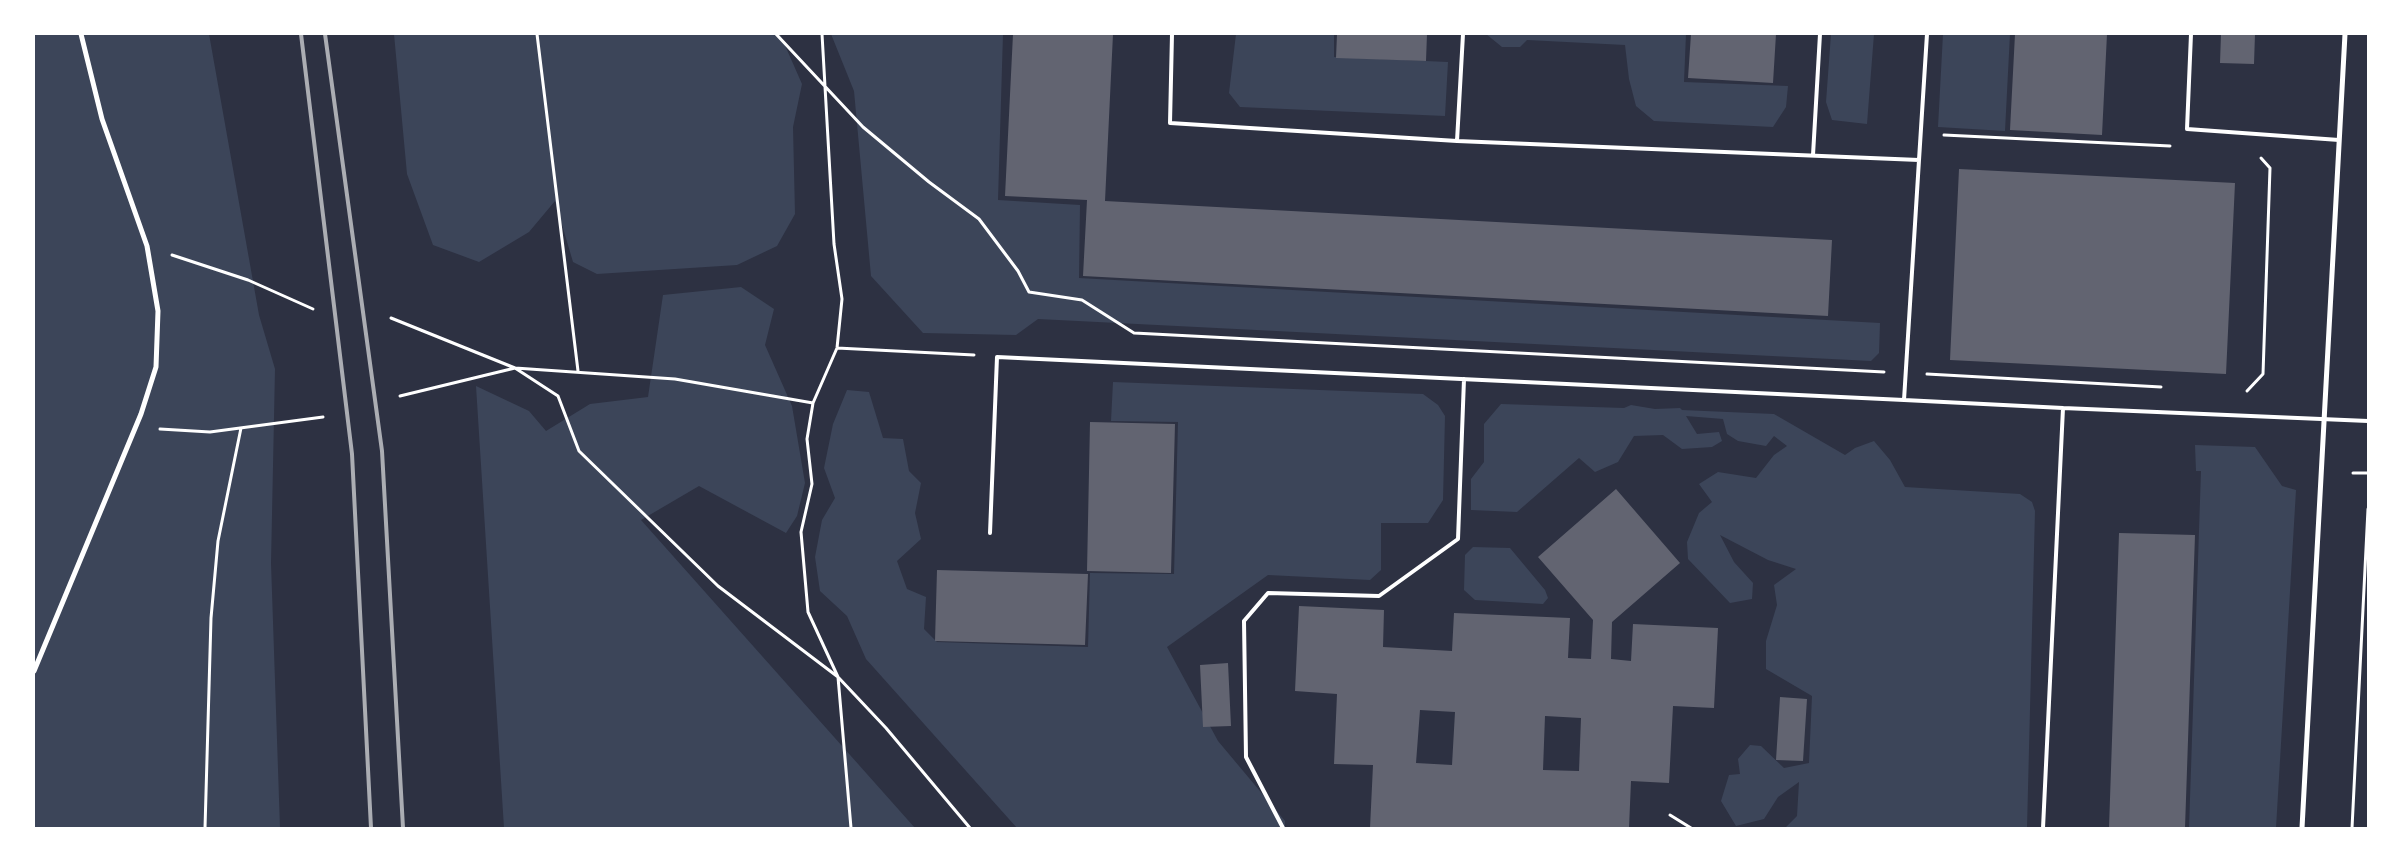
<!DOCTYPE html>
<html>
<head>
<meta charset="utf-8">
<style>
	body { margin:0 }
	#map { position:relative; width:2402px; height:862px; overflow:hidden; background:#2d3142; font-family:"DejaVu Sans",sans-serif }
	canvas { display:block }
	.frame { position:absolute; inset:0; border:35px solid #fff; pointer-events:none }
</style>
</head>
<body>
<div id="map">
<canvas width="2402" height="862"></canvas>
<div class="frame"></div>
</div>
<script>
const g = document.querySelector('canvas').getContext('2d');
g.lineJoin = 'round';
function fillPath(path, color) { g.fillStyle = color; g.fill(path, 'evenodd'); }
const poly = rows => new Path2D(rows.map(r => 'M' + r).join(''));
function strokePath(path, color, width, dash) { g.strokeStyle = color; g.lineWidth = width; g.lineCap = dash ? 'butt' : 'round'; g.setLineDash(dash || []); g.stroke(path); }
fillPath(poly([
	[34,34,209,34,259,315,275,369,271,563,280,828,34,828],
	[394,34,780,34,802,84,793,127,795,214,777,246,737,265,597,274,573,262,555,201,529,232,479,262,433,245,407,174],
	[831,34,1003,34,998,200,1080,205,1079,278,1880,323,1879,353,1871,361,1038,319,1016,335,923,333,871,276,854,91],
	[1236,34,1334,34,1334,57,1448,62,1445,116,1240,107,1229,93],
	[1486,34,1686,34,1684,82,1788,86,1786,107,1773,127,1654,121,1636,106,1629,79,1625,45,1527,40,1520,47,1502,47],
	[1831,34,1874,34,1867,124,1832,120,1826,102],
	[1943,34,2010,34,2005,131,1938,127],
	[741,287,774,309,765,345,792,406,805,483,797,516,786,533,699,486,641,520,915,828,504,828,476,386,529,411,546,431,590,404,648,397,663,295],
	[1113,382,1423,394,1438,405,1445,416,1443,500,1428,523,1381,523,1381,570,1370,580,1268,575,1167,647,1218,741,1285,821,1285,828,1017,828,866,659,847,616,820,591,815,557,822,520,835,498,824,468,833,424,847,390,869,392,883,438,903,439,909,471,921,483,915,513,921,539,897,561,907,589,926,597,924,629,937,642,1088,647,1090,573,1174,574,1178,422,1111,421],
	[1501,404,1624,408,1631,405,1655,409,1680,408,1682,410,1774,414,1845,455,1855,448,1874,441,1890,460,1905,487,2020,494,2032,502,2035,511,2027,828,1785,828,1797,816,1799,782,1778,797,1764,819,1736,826,1721,801,1729,775,1740,774,1738,759,1750,745,1761,746,1784,768,1809,763,1812,696,1766,669,1766,641,1777,605,1774,585,1796,569,1768,560,1720,535,1734,562,1753,583,1752,599,1730,603,1688,559,1687,542,1699,513,1712,502,1699,484,1718,472,1756,478,1774,455,1787,446,1774,436,1766,446,1738,441,1727,434,1723,419,1686,416,1697,434,1719,432,1722,441,1712,447,1682,449,1663,435,1634,436,1618,462,1595,472,1579,458,1517,512,1471,510,1471,479,1484,462,1484,424],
	[2195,445,2255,447,2282,486,2296,490,2276,828,2189,828,2201,471,2196,471],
	[1473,547,1510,548,1545,590,1548,598,1543,604,1475,600,1464,590,1465,555]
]), '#3c4559');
fillPath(poly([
	[1013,34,1113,34,1105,201,1832,240,1828,316,1083,276,1087,200,1005,196],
	[1337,34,1427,34,1426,61,1336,58],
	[1691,34,1776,34,1773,83,1688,78],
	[2015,34,2107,34,2102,135,2010,130],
	[2221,34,2255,34,2254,64,2220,63],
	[1959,169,2235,183,2226,374,1950,360],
	[1090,422,1175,424,1171,573,1087,571],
	[1616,489,1680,563,1612,622,1611,659,1631,661,1633,624,1718,628,1714,708,1673,706,1669,783,1631,781,1629,828,1370,828,1373,765,1334,764,1337,694,1295,691,1299,606,1384,610,1383,647,1452,651,1454,613,1570,618,1568,658,1591,659,1593,620,1538,557],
	[1420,710,1455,712,1452,765,1416,763],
	[1545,716,1581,718,1579,771,1543,770],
	[2119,533,2195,535,2185,828,2109,828],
	[937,570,1088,574,1085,645,935,641],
	[1228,663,1231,726,1203,727,1200,665],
	[1780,697,1807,699,1803,761,1776,760]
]), '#626471');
strokePath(poly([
	[537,34,578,371],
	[776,34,863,127,929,182,979,219,1018,271,1029,292,1082,300,1134,333,1884,372],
	[822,34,834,244,842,299,837,348,813,403,807,439,812,484,801,532,808,612,838,677,886,728,970,828],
	[1944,135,2170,146],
	[172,255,248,280,313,309],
	[391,318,515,368,558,396,579,451,718,586,838,677,851,828],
	[837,348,974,355],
	[1927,374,2161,387],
	[2247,391,2263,374,2270,168,2261,158],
	[400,396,515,368,675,379,813,403],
	[160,429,210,432,323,417],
	[2353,473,2368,473],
	[1670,815,1691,828],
	[205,828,211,618,218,541,241,428],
	[2352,828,2368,509]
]), '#fff', 3);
strokePath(poly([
	[1172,34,1170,123,1457,141,1919,160,1904,400,2063,408,2043,828],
	[2191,34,2187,129,2339,140],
	[1457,141,1463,34],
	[1813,155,1820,34],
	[1919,160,1927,34],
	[2063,408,2368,421],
	[990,533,997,357,1904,400],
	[1283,828,1246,757,1244,621,1268,593,1379,596,1458,539,1464,379]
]), '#fff', 4);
strokePath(poly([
	[34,671,141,414,156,367,158,311,147,246,102,119,81,34],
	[2302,828,2345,34]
]), '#fff', 5);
strokePath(poly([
	[301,34,352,454,371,828],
	[325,34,382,451,403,828]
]), '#abadb3', 4);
</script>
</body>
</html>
